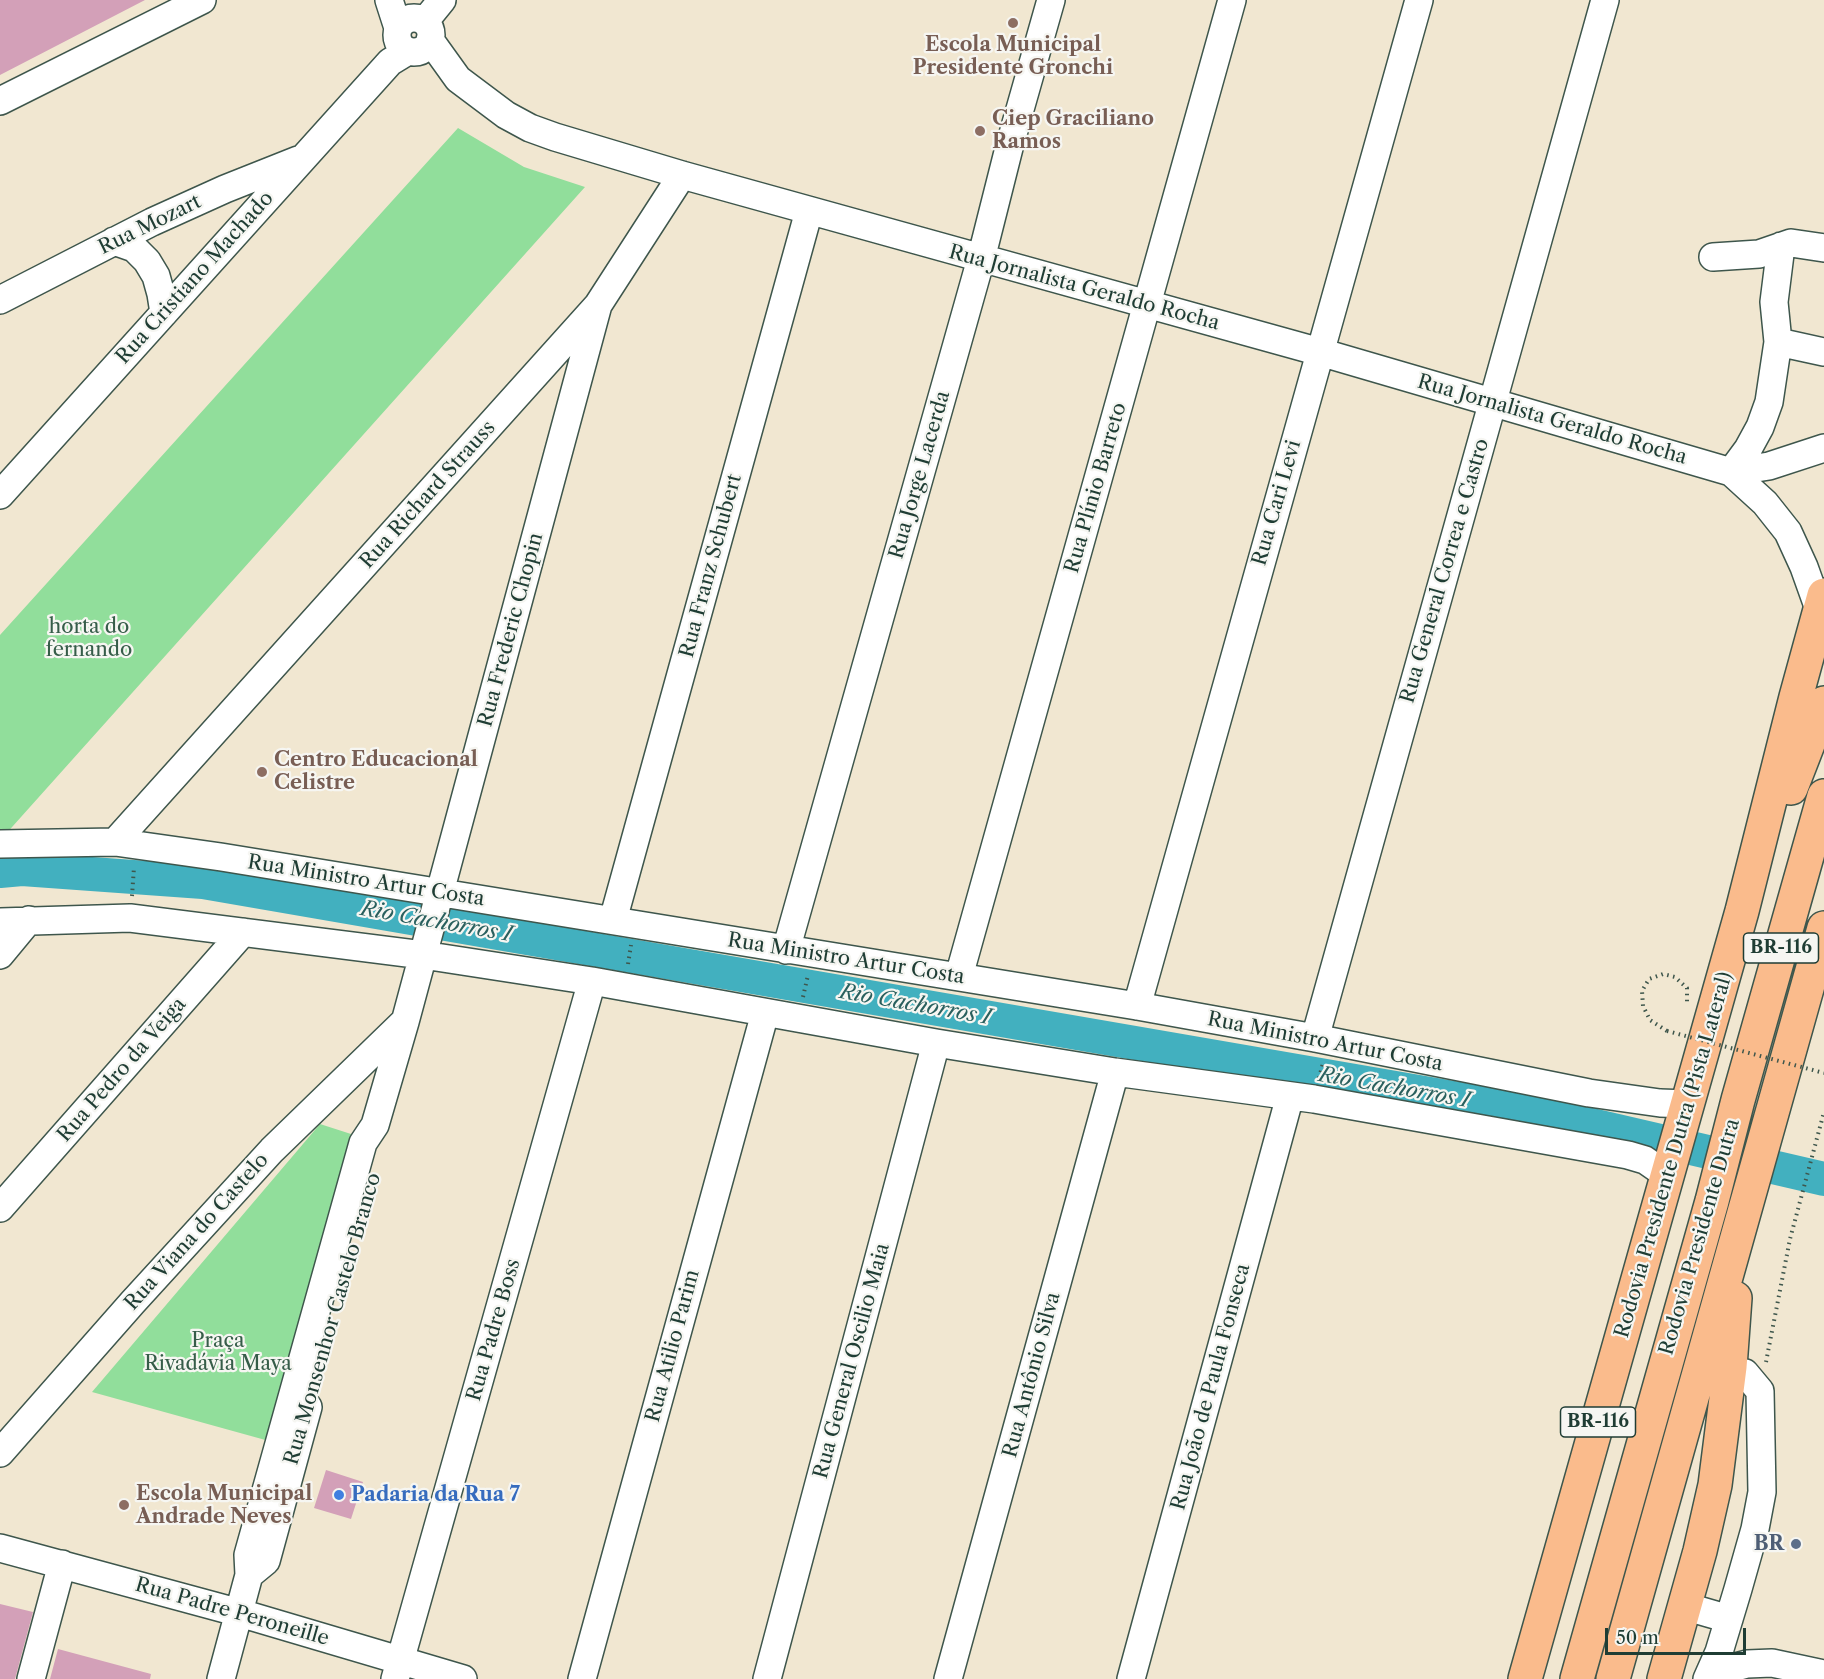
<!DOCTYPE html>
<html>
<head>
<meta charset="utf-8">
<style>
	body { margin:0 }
	#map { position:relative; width:1824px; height:1679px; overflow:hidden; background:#f1e7d1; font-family:"Libre Caslon Text",serif }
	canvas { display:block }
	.scale { position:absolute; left:1605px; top:1628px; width:141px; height:27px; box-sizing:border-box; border:3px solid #1f3d34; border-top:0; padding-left:8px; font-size:18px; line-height:21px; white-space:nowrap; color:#1f3d34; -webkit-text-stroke:4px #f6f6f2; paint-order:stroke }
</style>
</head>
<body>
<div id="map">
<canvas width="1824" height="1679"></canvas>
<div class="scale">50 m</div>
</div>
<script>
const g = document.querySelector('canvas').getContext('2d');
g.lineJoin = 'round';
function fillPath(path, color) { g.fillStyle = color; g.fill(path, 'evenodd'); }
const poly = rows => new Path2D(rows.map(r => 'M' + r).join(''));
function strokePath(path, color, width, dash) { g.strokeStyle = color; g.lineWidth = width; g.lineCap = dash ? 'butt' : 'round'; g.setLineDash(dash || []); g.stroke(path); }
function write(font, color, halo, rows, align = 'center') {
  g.font = font + ' "Libre Caslon Text",serif'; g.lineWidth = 4.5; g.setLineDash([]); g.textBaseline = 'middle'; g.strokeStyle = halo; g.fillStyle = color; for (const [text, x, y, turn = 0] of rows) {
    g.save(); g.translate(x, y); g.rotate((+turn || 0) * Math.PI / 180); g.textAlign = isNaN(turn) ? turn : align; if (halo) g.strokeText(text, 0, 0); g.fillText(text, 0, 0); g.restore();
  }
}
fillPath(poly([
	[458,128,524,167,585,187,4,836,0,837,0,635],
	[320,1124,351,1134,269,1441,92,1392]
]), '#91de9b');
strokePath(poly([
	[0,871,22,869,203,882,1540,1113,1824,1179]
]), '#42b0bf', 34);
fillPath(poly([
	[0,0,145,0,0,75],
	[326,1470,363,1482,351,1519,314,1508],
	[0,1604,33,1612,15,1679,0,1679],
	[58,1649,151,1674,150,1679,50,1679]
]), '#d3a0b8');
const minor = poly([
	[389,0,398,28],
	'397 35a17 17 0 1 1 34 0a17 17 0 1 1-34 0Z',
	[425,21,442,0],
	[430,40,458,79,506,115,530,128,555,137,682,175,1320,352,1731,472,1769,466,1824,448],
	[0,101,202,0],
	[114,241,134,248,147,261,156,276,161,294,164,313],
	[1713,257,1759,254,1791,243,1824,248],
	[0,300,152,222,225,189,298,160],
	[1778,342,1774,302,1781,246],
	[1731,472,1748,449,1760,427,1769,402,1778,342,1824,352],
	[1731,472,1765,503,1788,532,1804,567,1819,609],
	[0,495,390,62,408,51],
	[115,842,598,305,682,175],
	[0,844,115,842,221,857,1137,1006,1315,1038,1589,1093,1660,1103,1688,1104],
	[613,920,809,211],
	[0,922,130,918,423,955,592,981,936,1043,1115,1072,1314,1099,1628,1155,1645,1160,1668,1176],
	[786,950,981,259,1009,148,1051,0],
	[0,955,29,920],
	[959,976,1232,0],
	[1137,1006,1419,0],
	[1315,1038,1605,0],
	[0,1208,243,932],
	[0,1453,133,1302,272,1150,403,1023],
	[0,1548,240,1613,463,1679],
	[249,1575,266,1561,308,1407],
	[1684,1606,1729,1619],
	[31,1679,62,1564],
	[221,1679,249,1575,248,1555,363,1143,375,1125,405,1022,598,305],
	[395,1679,592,981],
	[582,1679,765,1013],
	[767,1679,936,1043],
	[948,1679,1115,1072],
	[1131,1679,1290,1096],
	[1707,1679,1719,1652,1738,1589,1755,1529,1762,1492,1760,1391,1745,1373],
	[1712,1679,1724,1670,1747,1664,1772,1663,1824,1674]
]);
const highway = poly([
	[1791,788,1824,703],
	[1525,1679,1742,911,1796,697,1824,595],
	[1577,1679,1712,1201,1738,1100,1824,796],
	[1613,1679,1824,928],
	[1664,1679,1700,1551,1715,1485,1730,1367,1735,1298]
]);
strokePath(minor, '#3e564c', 30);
strokePath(highway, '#3e564c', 36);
strokePath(poly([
	[132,896,134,867],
	[628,964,631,945],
	[803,997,808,975],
	[1667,1031,1650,1020,1643,1006,1642,991,1649,979,1663,974,1675,977,1687,988,1687,1005],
	[1319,1078,1323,1063],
	[1766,1362,1790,1239,1824,1112]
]), '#3e564c', 4, [1.5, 4.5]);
strokePath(minor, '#fff', 27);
strokePath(highway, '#fabb8c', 33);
strokePath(poly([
	[1667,1031,1824,1073]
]), '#3e564c', 4, [1.5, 4.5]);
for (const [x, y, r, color] of [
	[1013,23,6,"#8d6e63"],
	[980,131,6,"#8d6e63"],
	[262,772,6,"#8d6e63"],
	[339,1495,6,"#3f7fe0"],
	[124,1505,6,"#8d6e63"],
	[1796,1544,6,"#5c6f8a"]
]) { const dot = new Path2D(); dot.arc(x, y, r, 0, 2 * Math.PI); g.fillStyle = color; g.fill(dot); strokePath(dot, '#f6f6f2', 2); }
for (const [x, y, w] of [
	[1781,948,75],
	[1598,1422,75]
]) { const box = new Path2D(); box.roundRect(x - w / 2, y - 15, w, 30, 4.5); g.fillStyle = '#f6f6f2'; g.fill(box); strokePath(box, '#1f3d34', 1.5); }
write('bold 18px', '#1f3d34', null, [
	["BR-116",1781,948],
	["BR-116",1598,1422]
]);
write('bold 20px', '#785e54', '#f6f6f2', [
	["Escola Municipal",1013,45,"center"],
	["Presidente Gronchi",1013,68,"center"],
	["Ciep Graciliano",992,119],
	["Ramos",992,142],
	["Centro Educacional",274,760],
	["Celistre",274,783],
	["Escola Municipal",136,1494],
	["Andrade Neves",136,1517]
], 'left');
write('20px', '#1f3d34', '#f6f6f2', [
	["Rua Mozart",150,225,-26],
	["Rua Cristiano Machado",195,278,-48],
	["Rua Jornalista Geraldo Rocha",1084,288,15],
	["Rua Jornalista Geraldo Rocha",1552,420,16],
	["Rua Jorge Lacerda",920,475,-74],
	["Rua Plínio Barreto",1096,488,-74],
	["Rua Richard Strauss",428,495,-48],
	["Rua Cari Levi",1277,503,-74],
	["Rua Franz Schubert",711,566,-75],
	["Rua General Correa e Castro",1445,571,-74],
	["Rua Frederic Chopin",511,630,-75],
	["Rua Ministro Artur Costa",366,881,9],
	["Rua Ministro Artur Costa",846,959,9],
	["Rua Ministro Artur Costa",1325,1042,11],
	["Rua Pedro da Veiga",122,1070,-49],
	["Rodovia Presidente Dutra (Pista Lateral)",1674,1155,-74],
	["Rua Viana do Castelo",197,1232,-48],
	["Rodovia Presidente Dutra",1700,1237,-74],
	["Rua Monsenhor Castelo Branco",333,1319,-74],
	["Rua Padre Boss",494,1330,-74],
	["Rua Atilio Parim",673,1346,-75],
	["Rua General Oscilio Maia",852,1361,-75],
	["Rua Antônio Silva",1032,1375,-75],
	["Rua João de Paula Fonseca",1211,1387,-75],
	["Rua Padre Peroneille",232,1612,16]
]);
write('20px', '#365d49', '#f6f6f2', [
	["horta do",89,627],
	["fernando",89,650],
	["Praça",218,1341],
	["Rivadávia Maya",218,1364]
]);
write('bold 20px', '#366cbe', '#f6f6f2', [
	["Padaria da Rua 7",351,1495]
], 'left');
write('bold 20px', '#4e5e75', '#f6f6f2', [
	["BR",1784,1544]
], 'right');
write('italic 21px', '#2a605e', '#f6f6f2', [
	["Rio Cachorros I",436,922,10],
	["Rio Cachorros I",915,1005,10],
	["Rio Cachorros I",1394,1088,10]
]);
</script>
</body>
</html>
